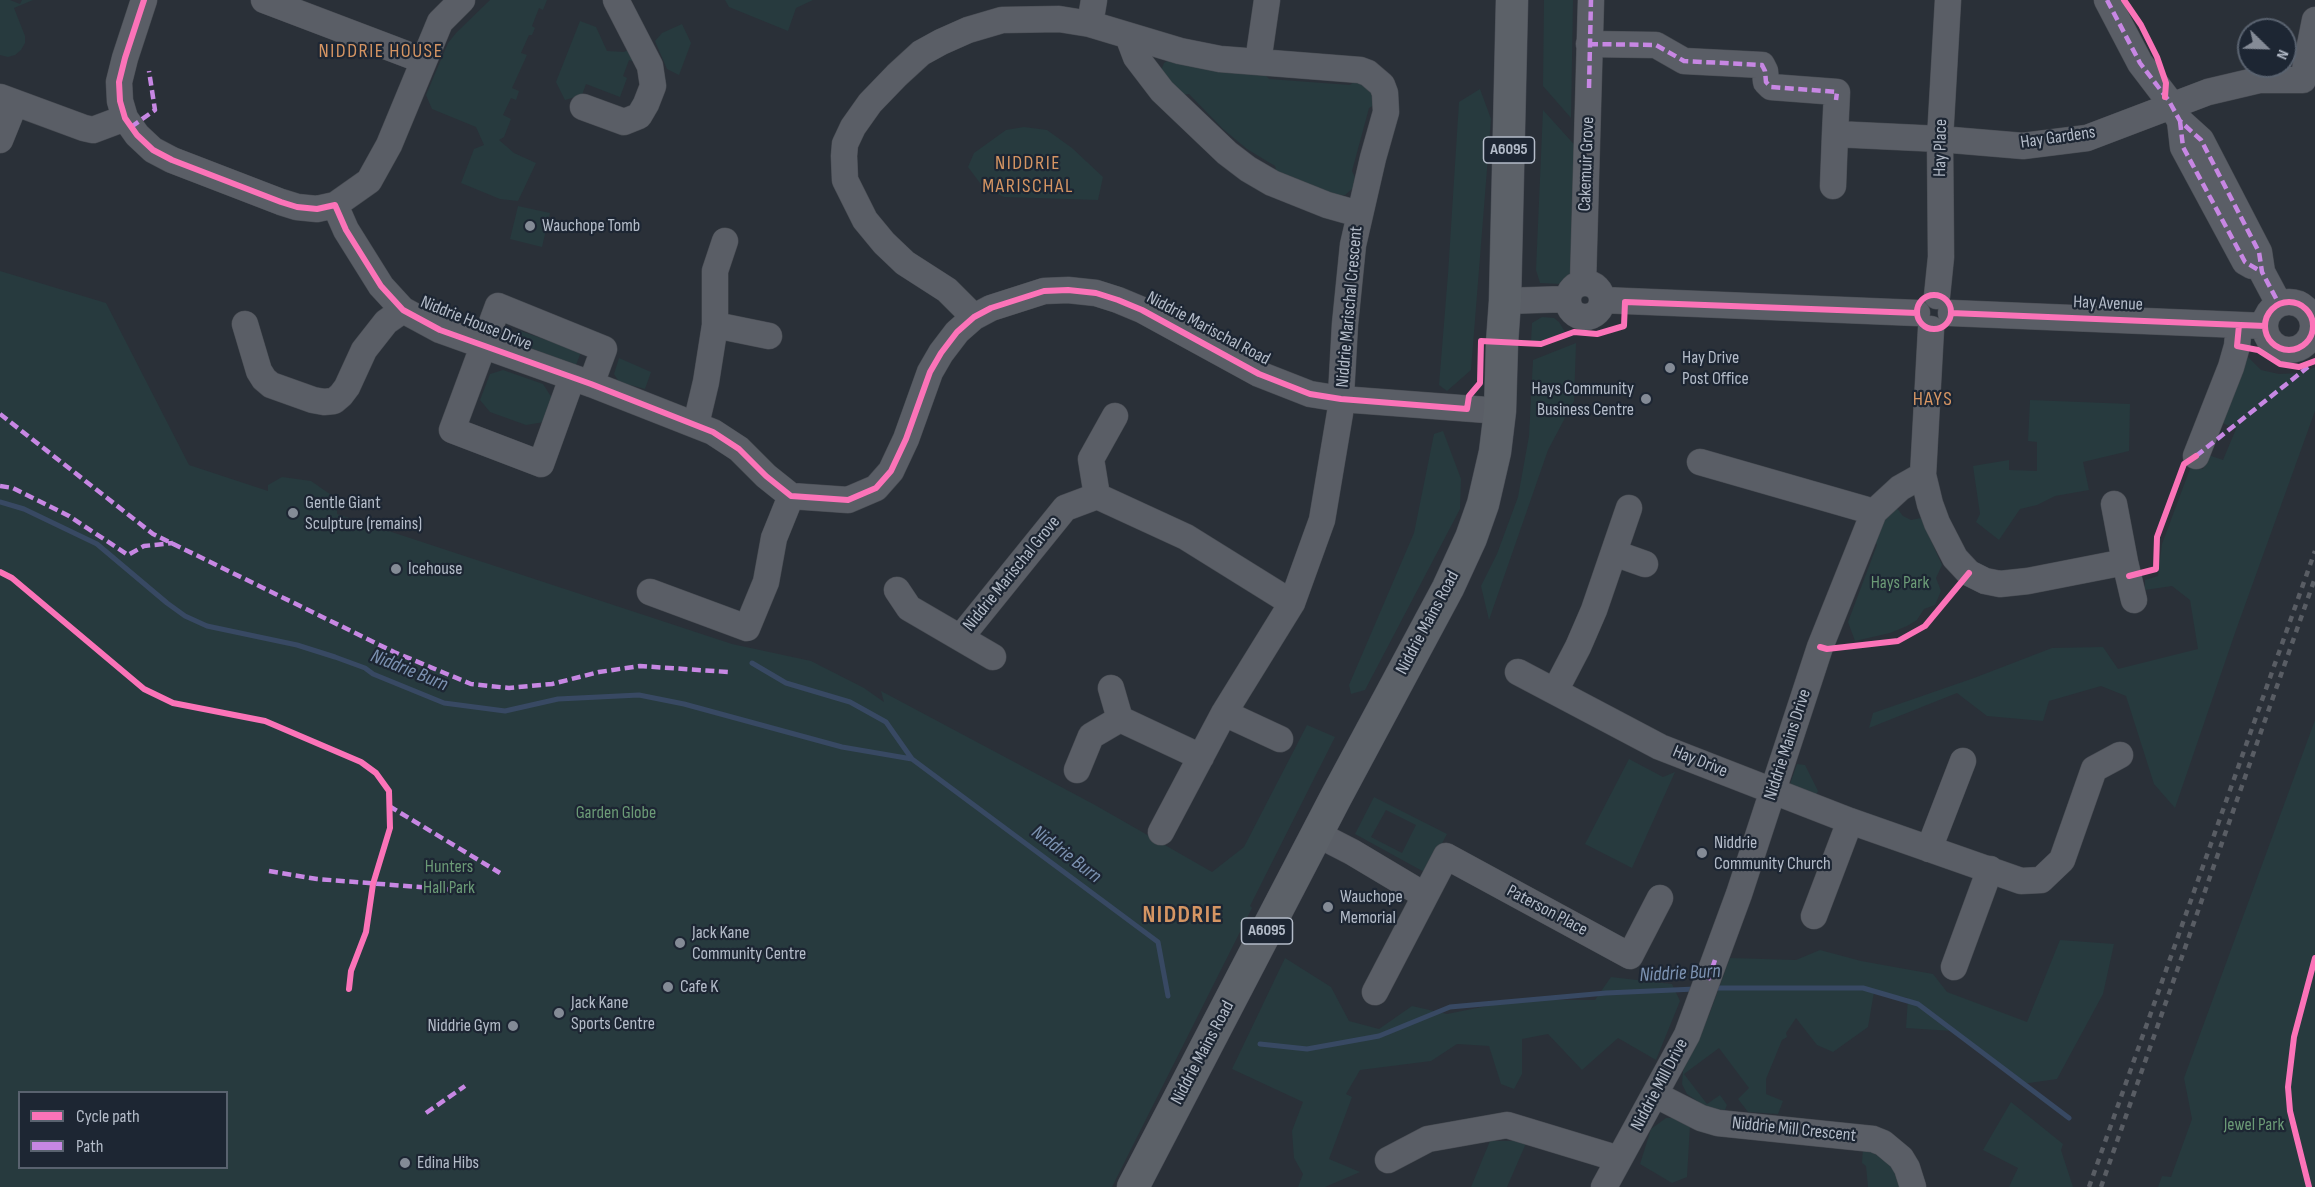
<!DOCTYPE html>
<html>
<head>
<meta charset="utf-8">
<style>
	body { margin:0 }
	#map { position:relative; width:2315px; height:1187px; overflow:hidden; background:#2a3038; font-family:"Sofia Sans Condensed",sans-serif }
	canvas { display:block }
	.legend { position:absolute; left:18px; top:1091px; width:210px; height:78px; box-sizing:border-box; background:#1d2633; border:2px solid #59626f; margin:0; padding:8px 10px; list-style:none; font-size:18px; color:#b4bcc9 }
	.legend li { display:flex; align-items:center; gap:12px; height:30px }
	.legend b { width:30px; border:2px solid #59626f }
	.north { position:absolute; left:2237px; top:18px; width:60px; height:60px; box-sizing:border-box; background:#1d2633; border:2px solid #59626f; border-radius:50%; rotate:113deg; font-size:16px; font-weight:700; line-height:24px; text-align:center; color:#b4bcc9 }
	.north::after { content:''; display:block; margin:auto; width:21px; height:27px; background:#848b96; clip-path:polygon(50% 0,100% 100%,50% 72%,0 100%) }
</style>
</head>
<body>
<div id="map">
<canvas width="2315" height="1187"></canvas>
<ul class="legend">
<li><b style="height:8px;background:#fb73b8"></b>Cycle path</li>
<li><b style="height:8px;background:#c787e3"></b>Path</li>
</ul>
<div class="north">N</div>
</div>
<script>
const g = document.querySelector('canvas').getContext('2d');
g.lineJoin = 'round';
function fillPath(path, color) { g.fillStyle = color; g.fill(path, 'evenodd'); }
const poly = rows => new Path2D(rows.map(r => 'M' + r).join(''));
function strokePath(path, color, width, dash) { g.strokeStyle = color; g.lineWidth = width; g.lineCap = dash ? 'butt' : 'round'; g.setLineDash(dash || []); g.stroke(path); }
function write(font, color, halo, rows, align = 'center') {
  g.font = font + ' "Sofia Sans Condensed",sans-serif'; g.lineWidth = 4.5; g.setLineDash([]); g.textBaseline = 'middle'; g.strokeStyle = halo; g.fillStyle = color; for (const [text, x, y, turn = 0] of rows) {
    g.save(); g.translate(x, y); g.rotate((+turn || 0) * Math.PI / 180); g.textAlign = isNaN(turn) ? turn : align; if (halo) g.strokeText(text, 0, 0); g.fillText(text, 0, 0); g.restore();
  }
}
fillPath(poly([
	[0,0,10,0,20,4,22,0,33,0,14,8,25,36,25,43,21,50,15,55,8,57,0,55],
	[490,0,547,0,543,10,539,8,532,26,535,28,532,35,529,35,521,53,527,55,512,88,519,91,516,100,511,98,503,115,511,119,504,137,499,140,514,153,536,163,518,201,500,199,461,183,474,149,484,145,476,127,432,109,426,95,448,43,456,33],
	[725,0,813,0,796,8,788,31,729,7],
	[1544,0,1573,0,1571,118,1543,86],
	[580,21,596,27,607,51,624,52,633,47,640,64,629,60,623,76,627,78,620,97,586,84,582,95,565,100,556,82],
	[682,24,691,43,679,75,667,69,655,41,662,33],
	[1170,59,1261,71,1269,79,1350,85,1358,78,1366,82,1378,103,1369,108,1352,171,1358,184,1345,195,1334,196,1278,176,1275,166,1247,149,1223,129,1189,94,1180,95,1161,71,1164,63],
	[1480,89,1491,119,1471,370,1447,391,1439,385,1448,274,1459,102],
	[1543,110,1580,151,1575,269,1561,284,1540,283,1536,270],
	[1024,127,1047,130,1072,148,1103,177,1098,200,1004,197,983,187,968,167,974,153,1006,130],
	[518,206,550,213,542,247,510,239],
	[0,271,106,303,189,465,268,491,268,485,282,477,311,481,337,499,337,514,732,644,811,661,864,688,884,702,881,691,1095,805,1212,872,1244,847,1307,725,1335,737,1250,906,1252,908,1112,1187,0,1187],
	[20,1092,226,1092,226,1168,20,1168],
	[1542,317,1554,318,1559,322,1565,332,1540,342,1531,342,1532,323],
	[518,330,581,352,576,365,514,342],
	[1576,343,1574,401,1548,450,1489,620,1481,586,1497,554,1518,497,1529,436,1533,360],
	[2242,354,2248,357,2261,370,2279,374,2303,373,2315,367,2315,411,2236,630,2175,808,2154,784,2126,696,2101,686,2049,701,2043,721,1987,716,1957,693,1869,728,1873,713,1974,678,2052,648,2103,647,2118,669,2198,649,2190,600,2172,586,2145,590,2145,580,2158,576,2162,544,2191,466,2203,469,2208,455,2223,460,2236,429,2218,421],
	[619,358,651,372,645,389,619,382,614,374],
	[503,370,543,384,552,398,544,422,526,425,490,412,480,400,490,374],
	[2030,400,2130,404,2129,451,2083,462,2089,490,2055,496,2037,505,2020,509,1999,540,1976,522,1980,514,1973,466,2009,460,2009,470,2037,471,2037,442,2028,441],
	[1443,431,1461,479,1460,509,1365,690,1351,694,1349,685,1414,533,1434,434],
	[1896,507,1903,516,1911,520,1921,518,1942,565,1936,578,1941,591,1935,605,1924,609,1917,620,1907,626,1890,633,1855,641,1848,622,1877,545,1874,539,1881,519],
	[2315,720,2315,1187,2158,1187,2162,1176,2171,1177,2192,1119,2184,1078],
	[1629,759,1663,777,1675,772,1632,868,1585,844],
	[1797,764,1805,765,1818,791,1815,798,1790,784],
	[1374,797,1447,834,1426,873,1355,834],
	[1386,810,1416,825,1402,853,1371,837],
	[2060,940,2114,944,2103,994,2057,1079,2022,1084,1952,1031,1906,1028,1908,998,1874,992,1868,1027,1833,1052,1817,1045,1796,1018,1786,1033,1787,1037,1782,1040,1766,1079,1766,1094,1783,1101,1778,1114,1748,1112,1738,1099,1749,1088,1719,1048,1684,1074,1707,1104,1720,1095,1727,1105,1725,1110,1707,1108,1687,1094,1682,1084,1683,1071,1709,1015,1730,958,1796,960,1820,950,1861,961,1933,974,1947,992,2027,1022],
	[1285,958,1331,987,1349,1021,1379,1029,1412,1006,1447,1014,1517,1000,1595,1000,1611,977,1672,984,1680,1001,1656,1060,1618,1038,1582,1070,1548,1034,1522,1039,1522,1074,1514,1089,1501,1084,1489,1046,1457,1044,1431,1061,1360,1070,1346,1094,1352,1097,1329,1159,1360,1172,1325,1187,1298,1187,1303,1174,1294,1158,1292,1131,1303,1102,1232,1069],
	[2011,1102,2063,1144,2061,1150,2073,1187,2009,1187,2018,1168,1983,1150],
	[1666,1118,1673,1118,1690,1125,1687,1177,1672,1183,1640,1164,1651,1129],
	[1490,1141,1527,1141,1507,1187,1471,1187],
	[1863,1148,1886,1160,1895,1172,1900,1187,1868,1187,1866,1166,1862,1163]
]), '#273a3e');
strokePath(poly([
	[0,502,24,509,97,544,167,603,185,616,207,626,297,645,335,657,365,668,373,674,444,703,505,711,558,699,639,695,684,704,842,747,912,759],
	[752,663,786,683,850,702,886,722,912,759,1158,942,1168,996],
	[1713,988,1863,988,1918,1004,2069,1118],
	[1260,1044,1307,1049,1379,1036,1450,1007,1606,993,1695,989]
]), '#384963', 5);
const minor = poly([
	[144,0,125,58,119,82,120,101,125,118,137,135,153,150,172,160,281,202,297,207,317,209,335,205,369,181,389,145,440,22,462,0],
	[264,0,422,60],
	[2107,0,2140,63,2169,101,2180,121,2201,140,2259,252,2262,272,2279,304],
	[1090,24,1094,0],
	[1128,36,1136,57,1162,91,1227,153,1248,169,1272,183,1327,205,1359,214],
	[1589,44,1656,45,1684,61,1762,65,1765,71,1766,82,1771,87,1837,92,1835,134],
	[1258,62,1267,0],
	[0,97,84,128,93,130,125,118],
	[583,107,624,122,639,116,646,104,653,86,650,66,616,0],
	[2180,121,2183,147,2245,262,2252,266],
	[0,140,15,103],
	[1833,186,1835,134,1940,139,2023,146,2087,138,2208,92,2259,80,2303,80,2315,20],
	[335,205,346,230,381,286,403,310,440,330,591,384,713,432,739,449,766,476,791,496],
	[1583,283,1591,0],
	'1568 300a17 17 0 1 1 34 0a17 17 0 1 1-34 0Z',
	[1937,296,1941,257,1940,139,1948,0],
	[1602,300,1917,313],
	[1505,301,1568,299],
	'2265 326a24 24 0 1 1 48 0a24 24 0 1 1-48 0Z',
	[1951,313,2265,326],
	[974,317,947,290,905,263,884,243,865,220,845,180,844,156,845,144,853,127,870,103,897,75,921,53,941,42,968,30,1002,20,1059,19,1090,24,1180,51,1220,59,1360,70,1368,73,1382,85,1385,93,1386,112,1373,158,1353,245,1345,324,1340,413,1322,520,1292,603,1224,713,1161,832],
	[245,324,259,371,264,379,271,385,313,400,324,402,334,401,341,395,347,387,364,350,386,322,403,310],
	[715,325,715,271,725,241],
	[1931,329,1923,475,1930,504,1937,523,1955,558,1969,573,1985,581,2000,584,2028,581,2125,562,2134,600],
	[572,378,541,464,452,430,498,306,604,349,591,384],
	[696,424,706,382,715,325,769,336],
	[2196,456,2231,367,2237,346,2239,325],
	[1700,462,1874,512],
	[791,496,848,500,876,488,891,471,906,439,930,372,941,353,957,332,974,317,991,308,1044,291,1068,290,1096,293,1118,300,1142,310,1259,374,1310,394,1341,399,1500,411],
	[1097,496,1091,459,1115,416],
	[2114,504,2125,562],
	[1614,553,1645,564],
	[897,590,909,608,993,657],
	[650,592,747,628,766,582,774,538,791,496],
	[960,638,1065,508,1097,496,1186,537,1292,603],
	[1518,672,1660,747,1850,821,2021,881,2041,880,2062,860,2094,769,2120,755],
	[1111,688,1120,719,1201,757],
	[1555,691,1578,647,1594,610,1629,508],
	[1224,713,1280,739],
	[1077,770,1091,736,1120,719],
	[1317,834,1352,852,1424,895],
	[1929,849,1963,761],
	[1814,916,1850,821],
	[1954,967,1990,869],
	[1375,992,1446,856,1630,956,1660,898],
	[1656,1095,1701,1118,1718,1123,1873,1139,1883,1143,1901,1158,1907,1168,1913,1187],
	[1388,1160,1428,1139,1507,1125,1619,1159],
	[1604,1187,1687,1035,1739,894,1820,647,1874,512,1900,488,1923,475]
]);
const major = poly([
	[1133,1187,1336,797,1448,588,1471,538,1483,504,1495,452,1500,411,1502,343,1505,301,1512,0]
]);
strokePath(minor, '#484c53', 27);
strokePath(major, '#484c55', 33);
strokePath(minor, '#5a5e66', 26);
strokePath(major, '#5c6168', 32);
strokePath(poly([
	[2089,1187,2315,551],
	[2101,1187,2315,578]
]), '#595d64', 4.5, [6, 6]);
strokePath(poly([
	[2107,0,2140,63,2169,101,2180,121,2201,140,2259,252,2262,272,2279,304],
	[1589,44,1656,45,1684,61,1762,65,1765,71,1766,82,1771,87,1837,92,1836,100],
	[1589,88,1591,0],
	[2180,121,2183,147,2245,262,2262,272],
	[131,127,155,110,149,71],
	[0,414,153,534,394,652,471,684,509,688,552,684,599,672,640,666,728,672],
	[2196,456,2308,367],
	[0,486,13,488,69,516,128,555,144,546,173,543],
	[389,806,500,873],
	[269,871,317,879,457,890],
	[1708,980,1715,960],
	[426,1113,465,1086]
]), '#c787e3', 4.5, [9, 4.5]);
strokePath(poly([
	[144,0,125,58,119,82,120,101,125,118,137,135,153,150,172,160,281,202,297,207,317,209,335,205,346,230,381,286,403,310,440,330,591,384,713,432,739,449,766,476,791,496,848,500,876,488,891,471,906,439,930,372,941,353,957,332,974,317,991,308,1044,291,1068,290,1096,293,1118,300,1142,310,1259,374,1310,394,1341,399,1467,409,1469,396,1480,383,1481,341,1541,344,1574,332,1597,334,1624,326,1625,302,1917,313],
	[2124,0,2141,25,2157,57,2166,83,2165,97],
	'1917 312a17 17 0 1 1 34 0a17 17 0 1 1-34 0Z',
	'2265 326a24 24 0 1 1 48 0a24 24 0 1 1-48 0Z',
	[1951,313,2265,326],
	[2239,325,2237,346,2258,350,2280,364,2299,367,2315,361],
	[0,572,12,578,144,689,173,703,265,721,361,762,376,773,389,791,390,828,373,884,366,932,351,971,349,989],
	[2129,576,2156,569,2157,537,2184,464,2196,456],
	[1820,647,1827,649,1898,641,1925,626,1969,573],
	[2309,1187,2290,1111,2288,1087,2294,1037,2315,958]
]), '#fb73b8', 6);
for (const [x, y, r, color] of [
	[530,226,6,"#848b96"],
	[1670,368,6,"#848b96"],
	[1646,399,6,"#848b96"],
	[293,513,6,"#848b96"],
	[396,569,6,"#848b96"],
	[1702,853,6,"#848b96"],
	[1328,907,6,"#848b96"],
	[680,943,6,"#848b96"],
	[668,987,6,"#848b96"],
	[559,1013,6,"#848b96"],
	[513,1026,6,"#848b96"],
	[405,1163,6,"#848b96"]
]) { const dot = new Path2D(); dot.arc(x, y, r, 0, 2 * Math.PI); g.fillStyle = color; g.fill(dot); strokePath(dot, '#1d2633', 2); }
for (const [x, y, w] of [
	[1509,150,51],
	[1267,931,51]
]) { const box = new Path2D(); box.roundRect(x - w / 2, y - 13, w, 26, 4.5); g.fillStyle = '#1d2633'; g.fill(box); strokePath(box, '#b4bcc9', 1.5); }
write('bold 16px', '#b4bcc9', null, [
	["A6095",1509,150],
	["A6095",1267,931]
]);
write('18px', '#b4bcc9', '#1d2633', [
	["Hay Gardens",2058,138,-8],
	["Hay Place",1941,148,-89],
	["Cakemuir Grove",1587,164,-88],
	["Hay Avenue",2108,304,2],
	["Niddrie Marischal Crescent",1350,307,-85],
	["Niddrie House Drive",476,324,22],
	["Niddrie Marischal Road",1208,329,28],
	["Niddrie Marischal Grove",1012,574,-51],
	["Niddrie Mains Road",1428,623,-62],
	["Niddrie Mains Drive",1788,745,-72],
	["Hay Drive",1700,762,22],
	["Paterson Place",1547,911,28],
	["Niddrie Mains Road",1203,1053,-62],
	["Niddrie Mill Drive",1660,1085,-62],
	["Niddrie Mill Crescent",1794,1130,6]
]);
write('18px', '#b4bcc9', '#1d2633', [
	["Wauchope Tomb",542,226],
	["Hay Drive",1682,358],
	["Post Office",1682,379],
	["Hays Community",1634,389,"right"],
	["Business Centre",1634,410,"right"],
	["Gentle Giant",305,503],
	["Sculpture (remains)",305,524],
	["Icehouse",408,569],
	["Niddrie",1714,843],
	["Community Church",1714,864],
	["Wauchope",1340,897],
	["Memorial",1340,918],
	["Jack Kane",692,933],
	["Community Centre",692,954],
	["Cafe K",680,987],
	["Jack Kane",571,1003],
	["Sports Centre",571,1024],
	["Niddrie Gym",501,1026,"right"],
	["Edina Hibs",417,1163]
], 'left');
write('18px', '#6b9a76', '#1d2633', [
	["Hays Park",1900,583],
	["Garden Globe",616,813],
	["Hunters",449,867],
	["Hall Park",449,888],
	["Jewel Park",2254,1125]
]);
g.letterSpacing = '1.5px';
write('20px', '#d59563', '#1d2633', [
	["NIDDRIE HOUSE",381,52],
	["NIDDRIE",1028,164],
	["MARISCHAL",1028,187],
	["HAYS",1933,400]
]);
g.letterSpacing = '0px';
write('italic 20px', '#7c92b1', '#1d2633', [
	["Niddrie Burn",409,671,22],
	["Niddrie Burn",1066,855,37],
	["Niddrie Burn",1680,974,-3]
]);
g.letterSpacing = '1.5px';
write('bold 24px', '#d59563', '#1d2633', [
	["NIDDRIE",1183,916]
]);
g.letterSpacing = '0px';
</script>
</body>
</html>
